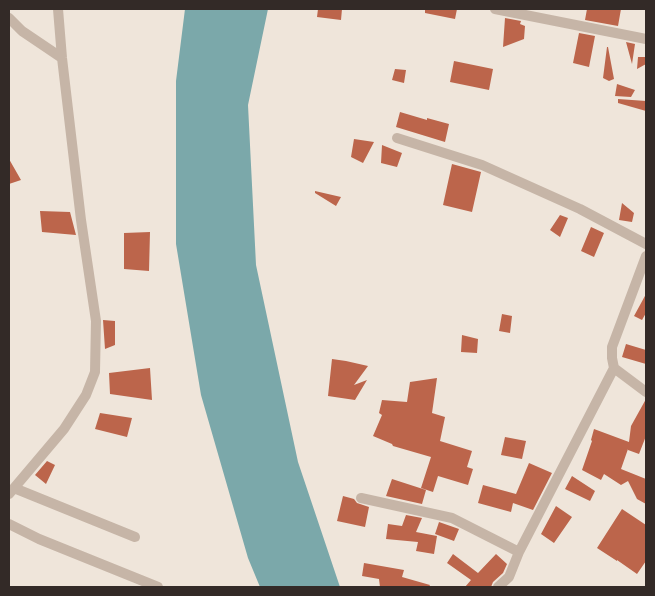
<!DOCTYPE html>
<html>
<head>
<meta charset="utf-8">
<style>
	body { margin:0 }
	#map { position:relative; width:655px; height:596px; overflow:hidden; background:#efe5da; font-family:"Roboto Condensed",sans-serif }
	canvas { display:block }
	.frame { position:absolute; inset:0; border:10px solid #332a27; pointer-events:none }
</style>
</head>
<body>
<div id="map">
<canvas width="655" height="596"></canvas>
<div class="frame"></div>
</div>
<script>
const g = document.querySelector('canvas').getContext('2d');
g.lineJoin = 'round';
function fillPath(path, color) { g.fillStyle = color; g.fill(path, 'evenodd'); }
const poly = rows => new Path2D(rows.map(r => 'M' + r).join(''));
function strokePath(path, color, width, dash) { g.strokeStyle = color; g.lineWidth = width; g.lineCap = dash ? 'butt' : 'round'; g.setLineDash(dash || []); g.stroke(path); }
fillPath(poly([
	[185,9,268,9,248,105,256,265,298,462,340,587,260,587,248,558,201,395,176,244,176,81]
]), '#7ba8aa');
fillPath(poly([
	[318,9,342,9,341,20,317,17],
	[425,9,457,9,455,19,425,13],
	[587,9,621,9,618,26,585,20],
	[505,18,521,21,520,24,525,26,524,39,503,47],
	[579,33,595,36,589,67,573,63],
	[626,42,635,44,632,64],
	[607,47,608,47,614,79,609,81,603,78],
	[638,57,646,57,646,64,637,69],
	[454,61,493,69,489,90,450,82],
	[395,69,406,70,404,83,392,80],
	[617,84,635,90,631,97,615,96],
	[618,99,646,101,646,111,618,103],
	[400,112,427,120,427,118,449,124,445,142,396,127],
	[354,139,374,142,363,163,351,157],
	[382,145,402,153,397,167,381,163],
	[9,159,21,180,9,184],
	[452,164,481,172,472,212,443,205],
	[315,191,341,197,336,206,315,193],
	[622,203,634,213,632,222,619,220],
	[40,211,70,212,76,235,42,232],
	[560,215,568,218,560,237,550,230],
	[591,227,604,233,594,257,581,251],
	[150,232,149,271,124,269,124,233],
	[646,294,646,313,642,320,634,316],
	[502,314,512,316,510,333,499,331],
	[103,320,115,321,115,345,105,349],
	[462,335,478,339,477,353,461,352],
	[626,344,646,350,646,364,622,357],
	[332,359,346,361,368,366,354,385,367,380,355,400,328,396],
	[150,368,152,400,110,394,109,373],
	[437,378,432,413,445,417,440,441,472,451,467,467,473,469,468,485,438,476,433,492,421,488,431,457,393,446,392,444,373,436,382,415,379,413,382,400,407,402,410,382],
	[646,399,646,436,639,454,628,450,628,449,621,469,646,479,646,504,637,499,628,481,621,485,604,474,601,480,582,470,592,441,591,440,594,429,629,442,631,426],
	[100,413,132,418,127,437,95,429],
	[505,437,526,441,522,459,501,455],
	[47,461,55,465,46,484,35,475],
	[529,463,552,473,533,510,513,503,511,512,478,503,483,485,516,494],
	[572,476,595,491,590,501,565,489],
	[392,479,426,490,422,504,386,496],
	[343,496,354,499,357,503,369,507,365,527,337,521],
	[556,506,572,517,554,543,541,534],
	[622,509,646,525,646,561,637,574,617,560,617,561,597,548],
	[406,515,422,518,416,532,437,536,434,554,416,551,418,542,386,539,388,524,402,526],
	[439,522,459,529,454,541,435,534],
	[453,554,478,573,496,554,507,564,503,573,493,582,491,587,465,587,471,580,447,563],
	[364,563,404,570,402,577,430,585,429,587,380,587,379,579,362,576]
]), '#bc654b');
strokePath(poly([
	[495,9,646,39],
	[9,18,22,31,62,58],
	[397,138,482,165,580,209,646,244],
	[646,256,612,347,612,358,614,368,646,392],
	[14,488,135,537],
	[9,494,64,429,86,395,95,372,96,321,81,220,62,58,58,9],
	[361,498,452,518,519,552],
	[9,524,39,539,158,587],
	[498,587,509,577,519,552,614,368]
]), '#c6b5a7', 10);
</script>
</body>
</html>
